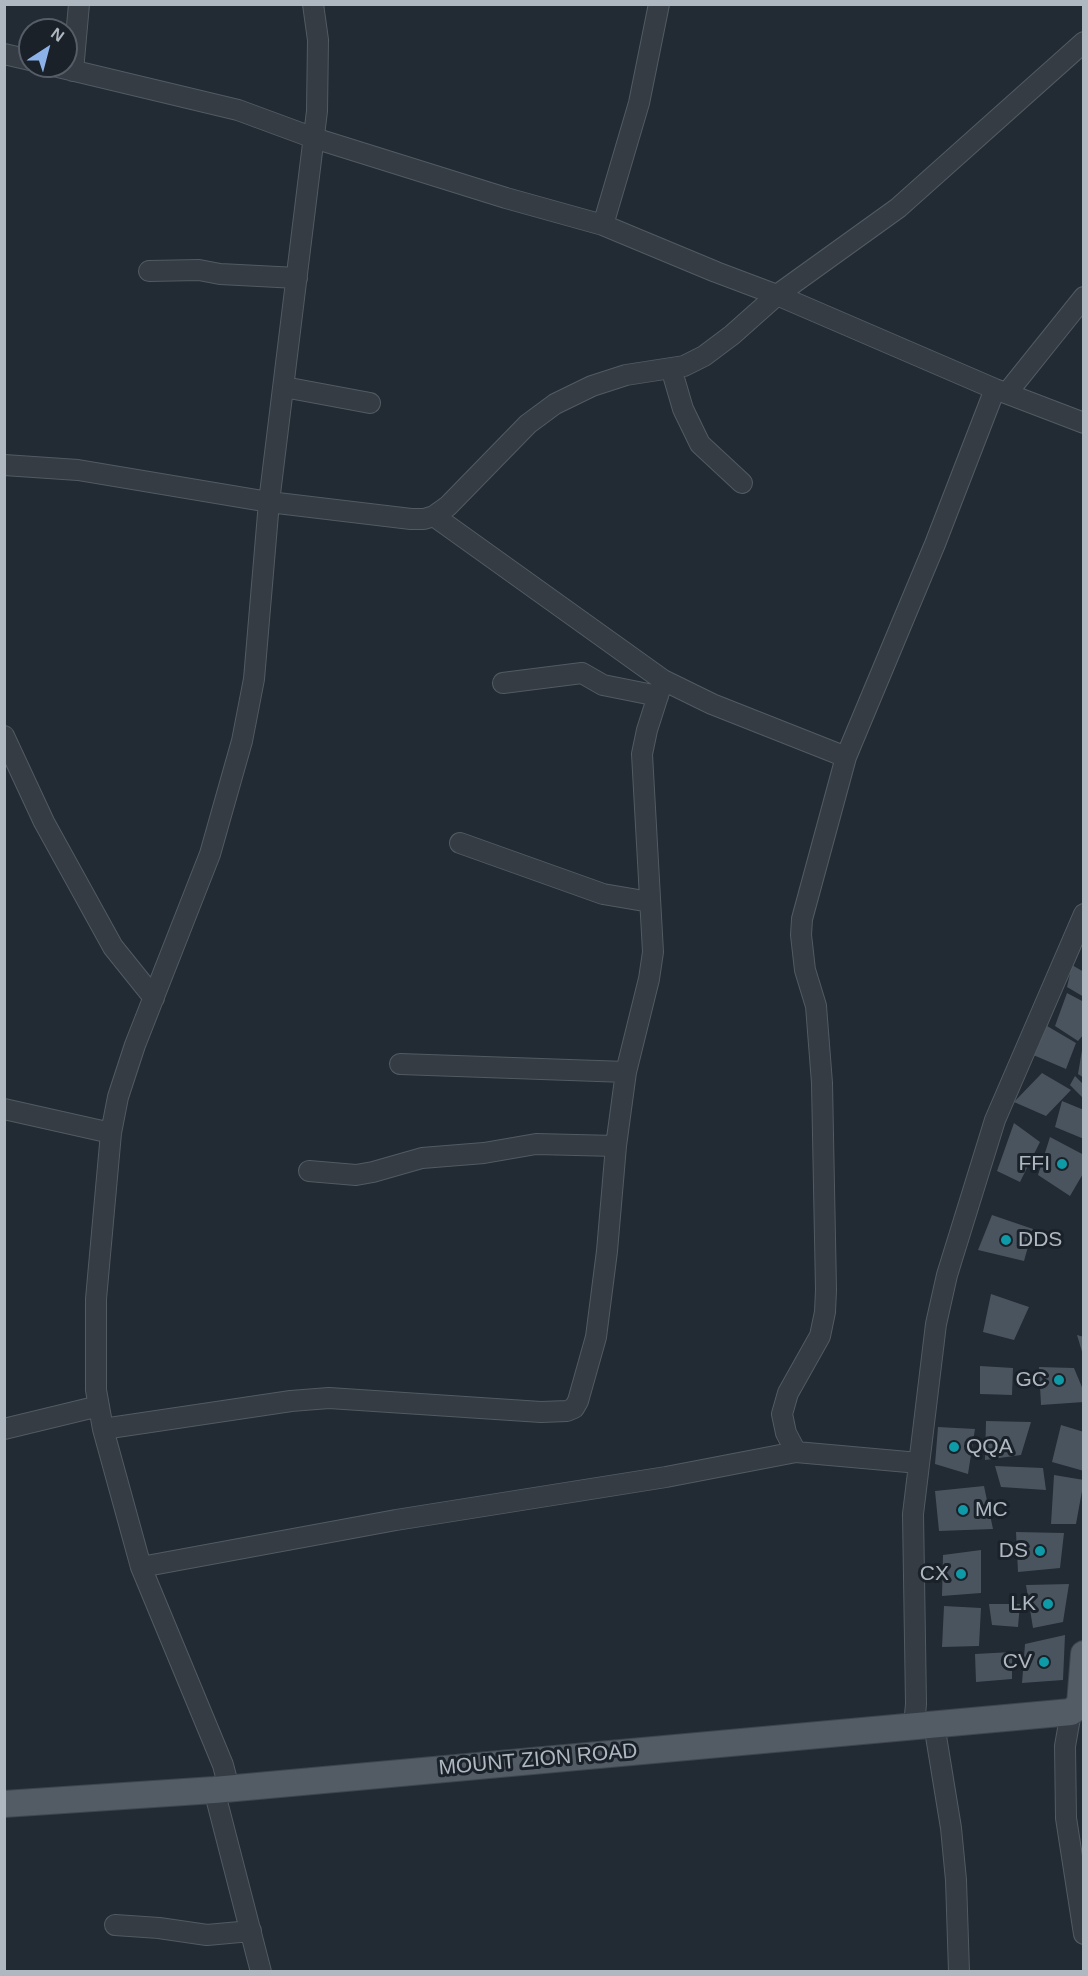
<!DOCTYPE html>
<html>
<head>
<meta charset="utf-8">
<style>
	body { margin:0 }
	#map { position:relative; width:1088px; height:1976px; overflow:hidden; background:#222a33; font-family:Arial,sans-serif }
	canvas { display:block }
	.frame { position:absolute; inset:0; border:6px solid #afb7c1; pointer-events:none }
	.north { position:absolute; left:18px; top:18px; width:60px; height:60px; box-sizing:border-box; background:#1a2129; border:2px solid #565d66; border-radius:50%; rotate:36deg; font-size:16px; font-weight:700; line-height:24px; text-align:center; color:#afb7c1 }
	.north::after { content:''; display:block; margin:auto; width:21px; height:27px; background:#8cb3e9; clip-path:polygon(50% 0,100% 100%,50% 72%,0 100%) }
</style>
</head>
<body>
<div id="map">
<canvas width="1088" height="1976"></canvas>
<div class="frame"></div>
<div class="north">N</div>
</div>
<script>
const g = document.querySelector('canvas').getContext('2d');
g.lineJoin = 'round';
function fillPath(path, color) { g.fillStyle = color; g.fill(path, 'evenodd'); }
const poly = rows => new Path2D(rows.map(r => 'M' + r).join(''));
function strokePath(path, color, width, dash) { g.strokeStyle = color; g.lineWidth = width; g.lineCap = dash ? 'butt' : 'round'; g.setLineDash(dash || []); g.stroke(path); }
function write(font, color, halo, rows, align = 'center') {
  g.font = font + ' Arial,sans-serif'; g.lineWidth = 6; g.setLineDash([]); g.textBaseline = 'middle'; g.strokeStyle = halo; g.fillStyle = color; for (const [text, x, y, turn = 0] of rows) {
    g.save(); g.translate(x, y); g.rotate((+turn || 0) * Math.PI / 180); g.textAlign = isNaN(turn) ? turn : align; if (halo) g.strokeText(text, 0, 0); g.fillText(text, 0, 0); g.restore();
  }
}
fillPath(poly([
	[1072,965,1084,972,1084,997,1067,987],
	[1067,993,1084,1002,1084,1034,1078,1041,1055,1026],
	[1042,1023,1076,1043,1066,1069,1031,1054],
	[1082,1050,1084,1050,1084,1078,1078,1074],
	[1042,1073,1071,1090,1046,1116,1014,1102],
	[1075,1076,1084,1085,1084,1099,1070,1085],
	[1062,1101,1084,1110,1084,1139,1055,1127],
	[1014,1123,1040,1142,1020,1182,997,1171],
	[1050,1137,1084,1155,1084,1172,1070,1196,1038,1175],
	[992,1215,1033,1229,1024,1261,978,1250],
	[991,1294,1029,1307,1014,1340,983,1332],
	[1077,1335,1084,1337,1084,1355,1083,1355],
	[980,1366,1013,1368,1012,1395,980,1394],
	[1039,1367,1074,1368,1084,1392,1084,1402,1041,1405],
	[986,1421,1031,1422,1021,1455,985,1460],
	[1061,1425,1084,1432,1084,1471,1052,1462],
	[938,1427,975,1429,968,1474,935,1464],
	[995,1466,1043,1468,1046,1490,1001,1487],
	[1054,1475,1084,1480,1076,1524,1051,1524],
	[984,1486,993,1529,939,1531,935,1491],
	[1016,1532,1064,1533,1060,1568,1018,1572],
	[981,1550,981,1593,942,1596,943,1555],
	[1069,1584,1063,1622,1033,1628,1026,1585],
	[989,1604,1020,1604,1018,1627,992,1625],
	[944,1606,981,1608,979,1646,942,1647],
	[1065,1635,1063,1680,1022,1683,1025,1644],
	[1012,1652,1012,1679,976,1682,975,1654]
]), '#4a545f');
const minor = poly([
	[4,54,30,60],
	[54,66,238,110,314,138,506,198,603,225,716,272,777,295,995,389,1084,423],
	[73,71,79,4],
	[603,225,639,103,659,4],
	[149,271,199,270,220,274,297,278],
	[671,368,683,409,700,444,742,483],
	[284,387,370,403],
	[1007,393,1084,297],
	[4,465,78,470,269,502,411,519,424,519,434,516,448,506,528,424,555,404,592,386,626,375,684,366,704,356,732,335,777,295,898,208,1084,42],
	[434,516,663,680,712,704,846,757],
	[503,683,582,673,603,685,658,696],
	[4,736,44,822,113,947,154,998],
	[460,843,603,894,650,902],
	[400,1064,626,1072],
	[4,1109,111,1133],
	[309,1171,356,1175,373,1172,422,1158,484,1153,536,1144,616,1146],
	[4,1429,99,1406],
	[103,1429,291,1401,329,1398,541,1412,567,1411,574,1408,578,1401,596,1337,607,1251,616,1146,626,1072,649,979,653,952,642,754,647,730,663,680],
	[796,1452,786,1433,782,1414,788,1393,820,1336,825,1312,826,1290,822,1083,816,1006,805,970,801,935,802,919,846,757,935,544,995,389],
	[141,1567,396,1520,666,1477,796,1452,919,1463],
	[1071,1712,1065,1746,1066,1818,1084,1934],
	[934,1724,951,1828,956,1880,959,1972],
	[914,1726,916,1704,913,1514,936,1324,947,1275,995,1120,1084,914],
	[229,1788,223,1765,141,1567,103,1429,96,1390,96,1299,111,1133,118,1097,135,1045,210,854,242,741,254,679,269,502,317,111,318,40,313,4],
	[214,1790,261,1972],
	[115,1925,159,1928,207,1935,251,1931]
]);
const major = poly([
	[4,1804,214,1790,1071,1712,1080,1704,1084,1654]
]);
strokePath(minor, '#525a62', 22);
strokePath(major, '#3e454e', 28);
strokePath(minor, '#353c44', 20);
strokePath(major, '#535b64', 26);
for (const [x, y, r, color] of [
	[1062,1164,6,"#0f9aa8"],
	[1006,1240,6,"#0f9aa8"],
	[1059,1380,6,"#0f9aa8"],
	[954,1447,6,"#0f9aa8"],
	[963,1510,6,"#0f9aa8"],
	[1040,1551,6,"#0f9aa8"],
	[961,1574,6,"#0f9aa8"],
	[1048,1604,6,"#0f9aa8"],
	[1044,1662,6,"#0f9aa8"]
]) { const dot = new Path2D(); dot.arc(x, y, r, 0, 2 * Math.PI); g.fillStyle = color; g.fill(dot); strokePath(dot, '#1a2129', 2); }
write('21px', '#afb7c1', '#1a2129', [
	["FFI",1050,1164],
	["DDS",1018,1240,"left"],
	["GC",1047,1380],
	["QQA",966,1447,"left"],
	["MC",975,1510,"left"],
	["DS",1028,1551],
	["CX",949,1574],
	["LK",1036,1604],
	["CV",1032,1662]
], 'right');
write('21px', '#afb7c1', '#1a2129', [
	["MOUNT ZION ROAD",538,1760,-5]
]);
</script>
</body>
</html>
